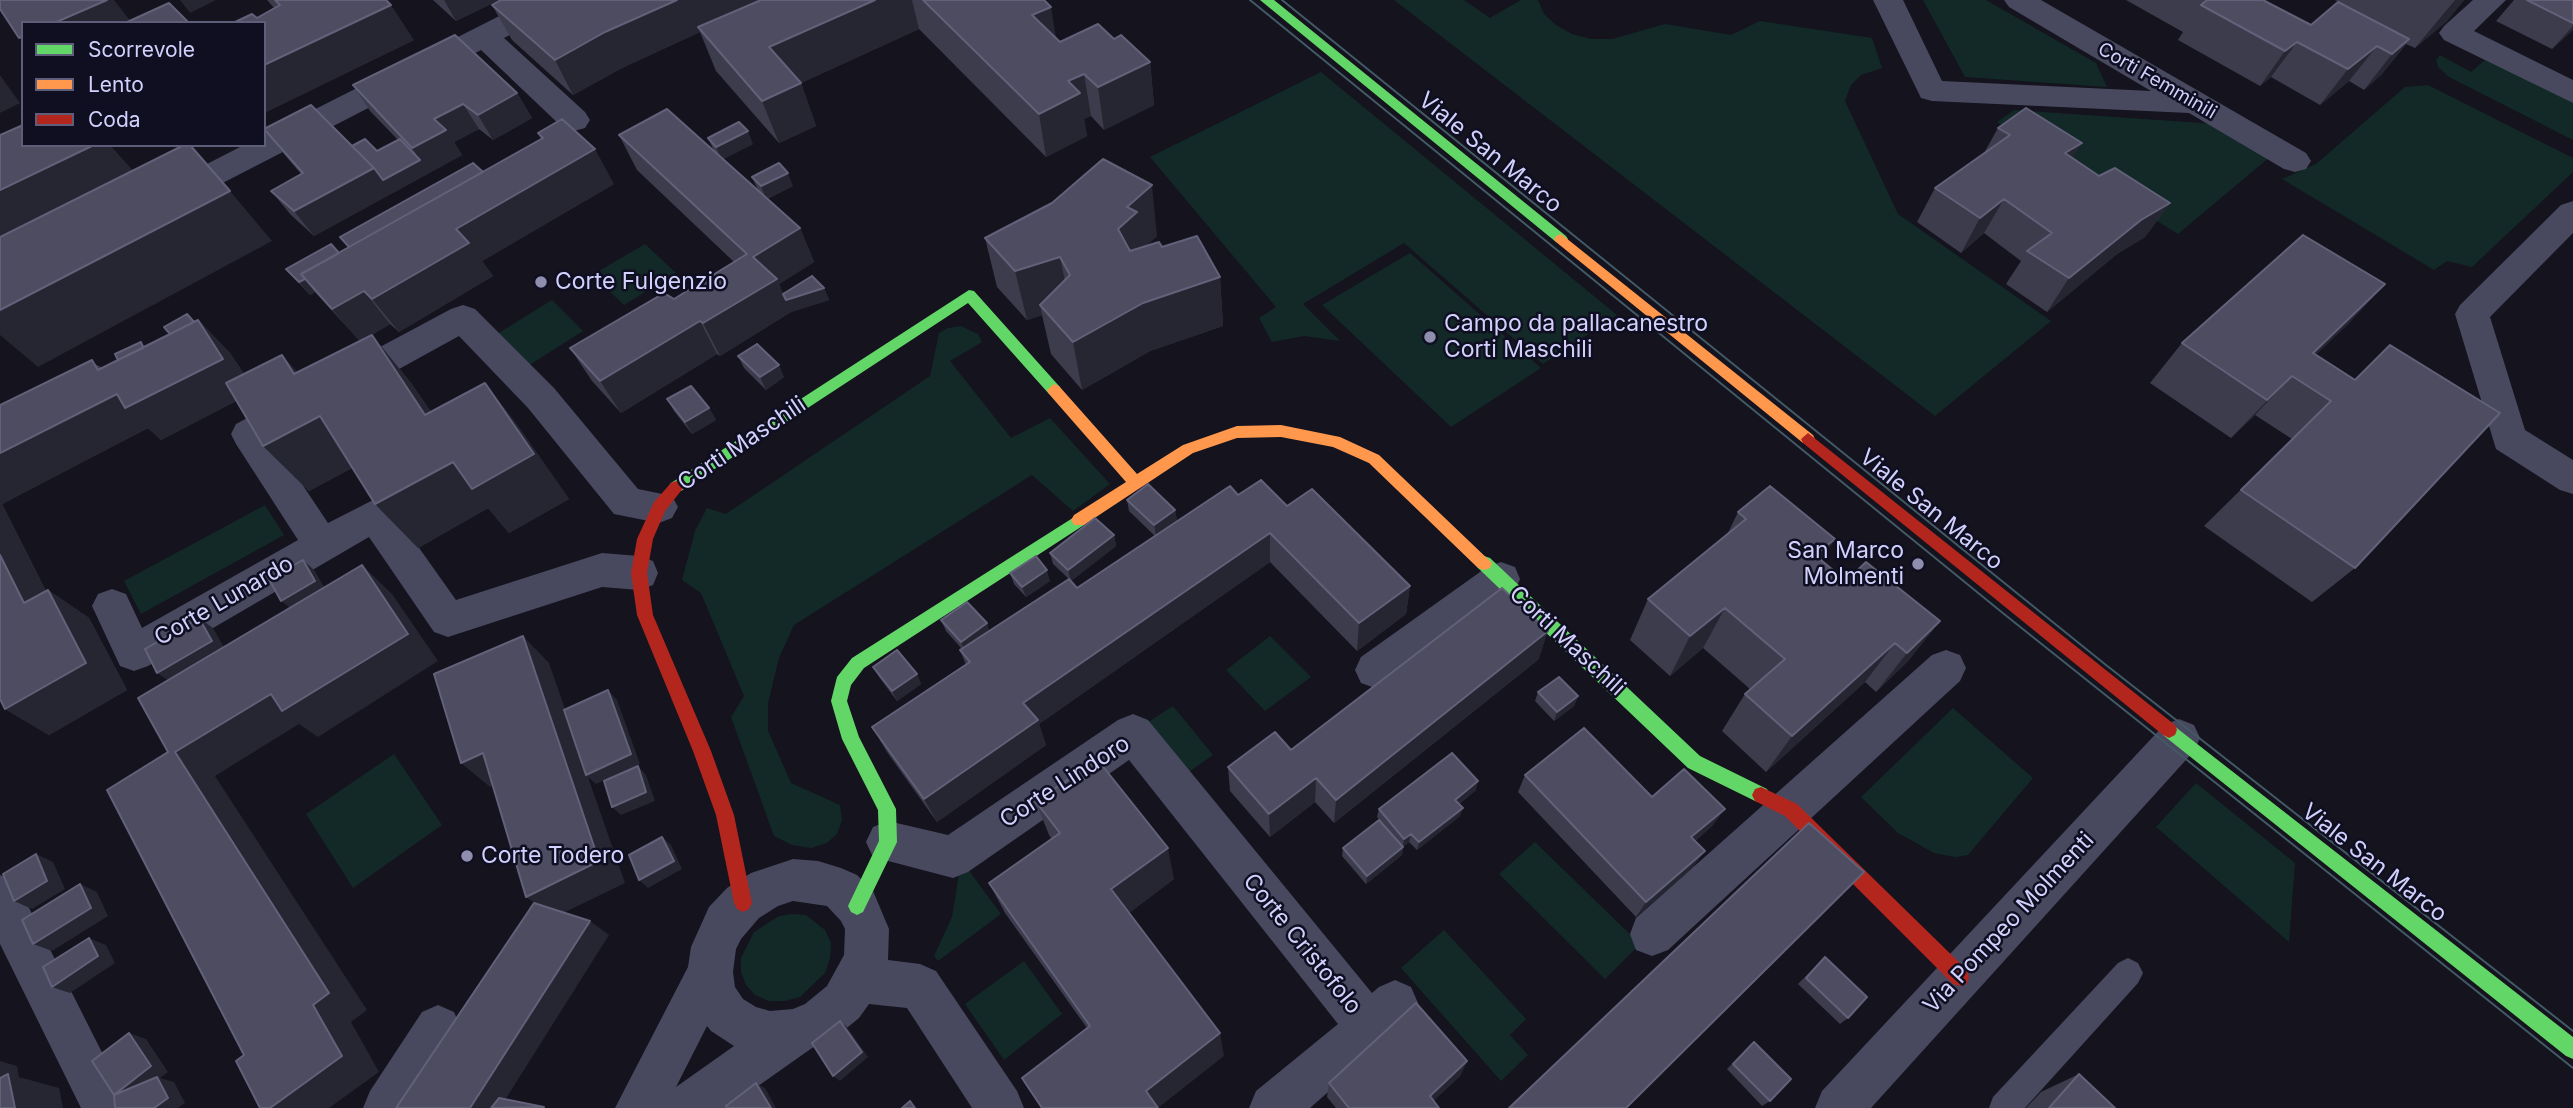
<!DOCTYPE html>
<html>
<head>
<meta charset="utf-8">
<style>
	body { margin:0 }
	#map { position:relative; width:2573px; height:1108px; overflow:hidden; background:#14131e; font-family:Inter,sans-serif }
	canvas { display:block }
	.legend { position:absolute; left:21px; top:21px; width:245px; height:126px; box-sizing:border-box; background:#100f22; border:2px solid #5e5d7a; margin:0; padding:9px 12px; list-style:none; font-size:21px; color:#d2d1fd }
	.legend li { display:flex; align-items:center; gap:14px; height:35px }
	.legend b { width:35px; border:2px solid #5e5d7a }
</style>
</head>
<body>
<div id="map">
<canvas width="2573" height="1108"></canvas>
<ul class="legend">
<li><b style="height:9px;background:#63d668"></b>Scorrevole</li>
<li><b style="height:9px;background:#ff974d"></b>Lento</li>
<li><b style="height:9px;background:#b3261e"></b>Coda</li>
</ul>
</div>
<script>
const g = document.querySelector('canvas').getContext('2d');
g.lineJoin = 'round';
function fillPath(path, color) { g.fillStyle = color; g.fill(path, 'evenodd'); }
const poly = rows => new Path2D(rows.map(r => 'M' + r).join(''));
function strokePath(path, color, width, dash) { g.strokeStyle = color; g.lineWidth = width; g.lineCap = dash ? 'butt' : 'round'; g.setLineDash(dash || []); g.stroke(path); }
function write(font, color, halo, rows, align = 'center') {
  g.font = font + ' Inter,sans-serif'; g.lineWidth = 5; g.setLineDash([]); g.textBaseline = 'middle'; g.strokeStyle = halo; g.fillStyle = color; for (const [text, x, y, turn = 0] of rows) {
    g.save(); g.translate(x, y); g.rotate((+turn || 0) * Math.PI / 180); g.textAlign = isNaN(turn) ? turn : align; if (halo) g.strokeText(text, 0, 0); g.fillText(text, 0, 0); g.restore();
  }
}
fillPath(poly([
	[1394,0,1464,0,1490,18,1521,0,1538,0,1544,14,1556,25,1572,34,1591,39,1612,39,1665,24,1731,35,1760,21,1872,38,1882,68,1861,75,1851,85,1845,101,1898,214,2051,321,1935,416],
	[1923,0,1986,0,2096,63,2107,87,1965,77],
	[2440,55,2471,72,2487,58,2573,103,2573,140,2449,77,2438,67,2436,60],
	[1321,72,1617,315,1543,364,1404,243,1303,304,1340,341,1304,336,1272,342,1259,318,1276,307,1150,157],
	[2428,85,2573,158,2573,172,2472,267,2447,261,2434,270,2282,179,2316,164,2405,87],
	[2014,110,2216,124,2271,156,2178,234,1997,122],
	[645,244,676,273,624,305,592,275],
	[1410,253,1541,368,1451,427,1322,305],
	[552,300,583,331,528,366,497,334],
	[961,326,978,334,982,342,950,361,1011,438,1050,418,1110,484,1073,511,1032,475,794,625,779,658,768,703,768,731,791,783,840,805,842,820,837,834,827,843,811,848,792,845,774,836,731,717,744,696,701,593,682,580,695,531,707,508,726,514,930,376,939,333,948,328],
	[265,505,284,535,141,614,124,581],
	[1270,636,1311,677,1265,711,1226,670],
	[1173,706,1213,755,1182,777,1142,726],
	[1953,708,2033,778,1968,855,1955,857,1934,853,1898,833,1861,797],
	[394,754,442,825,353,888,306,814],
	[2196,783,2295,863,2289,942,2156,827],
	[1535,842,1640,944,1605,979,1499,874],
	[967,868,1001,914,938,961,934,956,952,917,959,874],
	[793,914,806,915,825,930,831,943,830,958,825,973,800,997,785,1001,769,1001,755,995,746,985,741,972,741,958,754,932,779,916],
	[1444,930,1526,1019,1510,1035,1528,1055,1501,1081,1401,968],
	[1024,961,1062,1014,1004,1060,965,1004]
]), '#122928');
fillPath(poly([
	[2128,958,2138,963,2143,973,2138,983,2025,1108,1989,1108,1993,1097,2118,963,2128,958]
]), '#48495f');
fillPath(poly([
	[531,0,569,0,564,7,504,38,585,112,590,120,585,128,574,131,563,128,481,50,178,206,167,210,156,206,151,198,156,190,244,145,264,145,264,135,531,0],
	[1873,0,1903,0,1942,81,2151,91,2009,7,2004,0,2041,0,2306,153,2311,161,2306,169,2295,172,2284,169,2189,113,1932,101,1921,98,1873,0],
	[2473,0,2506,0,2474,31,2573,80,2573,103,2444,40,2439,33,2444,26,2473,0],
	[2573,201,2573,233,2490,317,2525,430,2573,460,2573,494,2560,490,2496,449,2455,314,2460,305,2561,205,2573,201],
	[463,305,475,309,554,388,638,489,672,496,678,507,672,518,659,523,614,514,528,408,459,336,272,439,328,523,375,499,388,504,456,600,602,553,639,556,653,561,658,573,653,585,639,590,602,587,448,637,434,632,369,537,148,666,134,671,120,666,92,606,98,594,112,589,126,594,142,628,298,540,236,444,231,434,236,424,451,309,463,305],
	[1501,562,1515,567,1520,579,1515,591,1389,683,1375,688,1361,683,1355,670,1361,657,1487,567,1501,562],
	[1946,650,1960,655,1966,668,1960,681,1668,950,1652,956,1636,950,1630,934,1636,918,1932,655,1946,650],
	[1133,714,1148,720,1372,993,1379,987,1395,980,1411,987,1418,1003,1411,1019,1310,1108,1249,1108,1256,1091,1338,1024,1129,760,968,872,953,878,873,857,866,842,873,827,888,821,948,835,1118,720,1133,714],
	[2179,719,2194,725,2200,738,2194,751,1871,1108,1815,1108,1822,1091,2164,725,2179,719],
	[793,859,818,861,841,868,857,875,873,891,889,929,888,960,920,964,936,971,1017,1091,1024,1108,972,1108,907,1008,869,1004,859,1018,837,1036,812,1048,727,1108,615,1108,688,967,691,947,709,907,727,888,751,873,793,859],
	[793,901,827,906,841,921,845,929,844,955,827,986,805,1004,793,1009,770,1011,756,1007,743,999,735,987,733,972,736,949,741,939,759,918,778,906,793,901],
	[707,1026,711,1031,734,1046,676,1087,707,1026],
	[0,875,16,882,130,1108,81,1108,0,944,0,875],
	[438,1005,454,1012,461,1028,454,1044,415,1108,363,1108,370,1091,422,1012,438,1005]
]), '#48495f');
fillPath(poly([
	[1260,0,1274,0,1566,236,1568,239,1566,242,1556,242,1260,0],
	[969,290,974,291,1059,386,1061,390,1059,394,1049,394,968,303,681,491,671,491,668,487,671,483,969,290],
	[1079,514,1084,515,1087,520,1084,525,864,668,851,685,847,701,859,737,896,809,897,842,863,912,857,915,851,912,848,906,879,841,878,810,842,739,831,701,837,677,852,658,1079,514],
	[1484,556,1490,558,1700,756,1767,789,1770,795,1767,801,1761,803,1755,801,1688,768,1478,568,1476,563,1478,558,1484,556],
	[2169,722,2573,1037,2573,1059,2566,1056,2163,735,2161,730,2163,725,2169,722]
]), '#63d668');
fillPath(poly([
	[1561,234,1813,435,1815,439,1813,443,1803,443,1556,242,1554,239,1556,236,1561,234],
	[1054,384,1059,386,1137,474,1183,445,1237,426,1281,425,1340,437,1379,455,1492,563,1490,568,1484,570,1478,568,1369,463,1333,447,1281,437,1237,438,1193,453,1084,525,1074,525,1071,520,1074,515,1126,482,1049,394,1047,390,1054,384]
]), '#ff974d');
fillPath(poly([
	[1808,433,2175,725,2177,730,2175,735,2169,738,2163,735,1803,443,1801,439,1808,433],
	[676,481,681,483,684,487,665,511,653,539,647,573,653,615,711,751,734,815,752,903,749,909,743,912,737,909,734,903,716,815,693,751,637,615,631,573,637,539,654,502,671,483,676,481],
	[1761,787,1797,804,1967,970,1969,977,1967,984,1960,986,1953,984,1785,816,1755,801,1752,795,1755,789,1761,787]
]), '#b3261e');
strokePath(poly([
	[1250,0,2004,614,2573,1068],
	[1282,0,2106,665,2573,1031]
]), '#425966', 2);
fillPath(poly([
	[267,0,275,0,414,40,264,113,264,23,257,18,274,8],
	[433,0,499,0,456,21],
	[501,0,1044,0,1056,38,1060,42,1114,39,1150,62,1154,105,1104,130,1091,116,1084,119,1087,136,1046,157,919,29,801,83,816,126,779,143,716,71,700,32,622,68,573,95,512,40,492,5],
	[2126,0,2263,0,2311,25,2355,10,2335,0,2464,0,2447,21,2415,48,2406,44,2381,75,2364,90,2349,81,2320,105,2271,77,2260,86,2178,40,2183,32],
	[2514,0,2573,0,2573,30,2552,49,2496,21],
	[353,85,517,93,532,118,493,140,479,129,454,142,462,155,314,236,291,215,271,191,301,174,284,154,264,129,377,151,398,140,370,111],
	[1998,128,2072,158,2099,176,2170,203,2145,237,2117,254,2047,312,2006,284,2021,261,1984,233,1961,253,1917,222,1935,188,1984,153],
	[538,133,614,184,482,261,493,276,399,332,390,324,370,336,372,335,411,383,431,412,485,383,520,429,569,499,509,533,488,508,418,548,375,504,352,468,309,491,263,446,236,401,161,440,148,428,2,504,46,591,48,590,89,618,127,690,49,735,5,709,0,405,97,365,103,368,118,360,141,342,146,347,170,334,187,314,195,322,198,320,230,353,244,374,298,373,360,341,315,292,310,295,286,269,339,253,348,247,340,237,483,172,541,139],
	[619,135,717,154,714,151,708,138,753,144,723,159,761,193,758,190,752,177,793,186,767,199,800,228,814,262,779,284,783,294,824,288,829,300,791,312,720,356,717,354,621,413,592,381,570,348,674,299,734,262,637,170],
	[1157,236,1146,246,1162,247,1220,277,1223,326,1150,351,1082,390,1051,354,1042,315,1027,320,997,287,985,238],
	[2385,284,2347,325,2316,354,2355,379,2355,568,2312,602,2204,526,2292,439,2255,415,2231,438,2150,383,2182,343],
	[738,356,784,377,766,390,744,368],
	[667,399,709,408,716,420,692,434,674,411],
	[1238,495,1287,506,1410,586,1406,614,1357,651,1270,562,1039,724,1046,745,937,822,887,752,872,727,966,665,960,650,962,649,946,631,941,620,987,623,989,631,1069,579,1053,564,1050,553,1114,535,1116,546,1071,581,1077,588,1155,536,1129,511,1127,500,1175,510,1177,521],
	[1738,512,1821,561,1846,581,1940,621,1908,661,1876,692,1865,682,1766,772,1722,731,1745,694,1750,689,1703,648,1670,676,1630,640,1648,599,1727,535],
	[1010,573,1050,581,1026,597,1014,584],
	[1539,659,1334,823,1315,802,1270,837,1230,791,1228,767,1291,750],
	[873,667,917,674,921,684,897,701,879,677],
	[1538,692,1578,696,1574,706,1554,721,1535,701],
	[1525,775,1652,797,1713,825,1695,841,1694,866,1636,917,1518,792],
	[1476,790,1459,804,1460,816,1417,850,1409,842,1403,847,1402,855,1366,884,1342,856,1343,848,1386,827,1377,817,1379,809],
	[1036,802,1174,879,1129,913,1224,1056,1087,1028,1005,913,989,883,1052,839,1049,835],
	[1825,957,1848,1018,1840,1024,1798,984],
	[1754,1042,1770,1101,1762,1106,1727,1069],
	[1467,1061,1460,1076,1433,1101,1439,1108,1336,1108,1327,1097,1329,1083],
	[2079,1074,2115,1108,2026,1108,2041,1092]
]), '#3d3c4d');
fillPath(poly([
	[107,0,114,0,132,23,54,23],
	[180,0,216,0,190,13],
	[444,0,499,0,456,21],
	[677,0,772,0,698,27,700,32,622,68,573,95,555,60,605,32],
	[875,0,912,0,919,29,801,83,816,126,779,143,762,101,769,47],
	[2455,0,2464,0,2447,21,2415,48],
	[391,5,414,40,264,113,264,65],
	[1051,7,1058,50,1032,15],
	[2573,26,2573,30,2552,49],
	[2409,39,2381,75,2364,90,2392,54],
	[2297,42,2271,77,2260,86,2285,51],
	[2377,46,2349,81,2320,105,2348,69],
	[1150,62,1154,105,1104,130,1098,87],
	[1084,74,1091,116,1084,119,1087,136,1046,157,1039,114,1068,81],
	[0,75,20,103,0,113],
	[517,93,532,118,493,140,478,115],
	[463,104,479,129,454,142,462,155,314,236,294,211,374,168,420,160,412,148,434,119],
	[748,131,753,144,722,160,716,147],
	[2082,143,2060,178,2065,153],
	[94,145,110,145,137,175,0,241,0,190],
	[595,149,614,184,482,261,493,276,399,332,372,299,456,229],
	[788,173,793,186,766,199,761,186],
	[1152,185,1157,236,1142,250,1125,279,1118,229,1127,207],
	[230,191,272,241,38,367,0,335,0,310],
	[2004,199,1984,233,1961,253,1980,218],
	[2170,203,2145,237,2117,254,2047,312,2069,278,2141,220],
	[800,228,814,262,779,284,786,300,824,288,829,300,791,312,720,356,703,323,753,257],
	[1060,257,1070,306,1040,305,1042,315,1027,320,1015,271],
	[1220,277,1223,326,1150,351,1082,390,1073,342,1143,303],
	[305,279,315,292,310,295,299,282],
	[2385,284,2347,325,2293,377,2292,376,2255,415,2231,438,2313,353],
	[364,291,390,324,360,342,332,309],
	[198,320,230,353,255,391,161,440,148,428,2,504,66,631,24,603,0,555,0,453],
	[700,321,717,354,621,413,600,381],
	[372,335,411,383,464,461,425,415],
	[282,355,325,402,294,374],
	[779,365,784,377,766,390,760,377],
	[485,383,520,429,569,499,509,533,488,508,418,548,375,504],
	[709,408,716,420,692,434,685,422],
	[320,416,363,462,309,491,263,446],
	[1175,510,1177,521,1156,536,1154,525],
	[1270,533,1270,562,1039,724,1046,745,937,822,924,799,1023,703],
	[1114,535,1116,546,1071,581,1068,570],
	[1835,539,1809,581,1815,555],
	[303,560,315,571,327,592,294,611,281,601],
	[362,565,392,594,438,661,318,737,299,724,215,776,367,1010,351,1022,379,1072,329,1108,270,1108,313,1005,175,752],
	[1047,570,1050,581,1026,597,1022,587],
	[1410,586,1406,614,1357,651,1359,623],
	[48,590,89,618,127,690,49,735,5,709],
	[1725,608,1703,648,1670,676,1690,636],
	[199,618,213,628,226,651,172,683,157,673],
	[1940,621,1908,661,1876,692,1907,653],
	[987,623,990,634,965,653,961,642],
	[1548,631,1539,659,1334,823,1336,800],
	[523,636,549,663,588,775,608,690,617,700,640,764,596,784,588,777,625,883,555,917,526,897],
	[1895,643,1865,682,1766,772,1792,736],
	[917,674,921,684,897,701,892,691],
	[1578,696,1574,706,1554,721,1557,712],
	[483,753,511,778,490,787,461,763],
	[638,766,646,775,655,801,621,815,612,807],
	[1316,778,1315,802,1270,837,1269,814],
	[1478,781,1476,790,1453,808,1455,800],
	[1463,808,1460,816,1417,850,1419,842],
	[1725,809,1713,825,1681,853,1691,837],
	[1411,834,1409,842,1403,847,1404,839],
	[662,837,671,845,682,869,648,888,639,880],
	[1403,847,1402,855,1366,884,1367,876],
	[1168,848,1174,879,1121,919,1111,889],
	[1705,851,1694,866,1636,917,1646,902],
	[36,854,53,862,65,889,32,909,14,901],
	[80,884,97,892,108,916,52,951,33,944],
	[590,921,609,935,500,1108,470,1108],
	[89,938,106,945,115,963,70,993,52,987],
	[840,1021,847,1027,868,1057,840,1081,833,1076],
	[129,1033,146,1039,168,1072,160,1078,174,1082,185,1103,178,1108,154,1108,114,1095],
	[1220,1033,1224,1056,1158,1108,1146,1091],
	[0,1061,17,1066,19,1077,59,1088,63,1108,15,1108,0,1101],
	[1467,1061,1460,1076,1426,1108,1430,1096],
	[756,1083,765,1088,776,1108,771,1108]
]), '#262532');
const building = poly([
	[0,0,107,0,54,23,23,23,23,36,19,38,0,9,0,0],
	[275,0,386,0,391,5,264,65,264,23,233,23,252,14,257,18,280,5,275,0],
	[501,0,677,0,605,32,555,60,492,5,501,0],
	[761,0,875,0,769,47,801,83,762,101,698,27,761,0],
	[923,0,1044,0,1051,7,1032,15,1060,42,1098,24,1114,39,1121,35,1150,62,1098,87,1084,74,1068,81,1080,93,1039,114,923,0],
	[2207,0,2263,0,2311,25,2338,2,2409,39,2392,54,2377,46,2348,69,2297,42,2285,51,2201,5,2207,0],
	[2527,0,2573,0,2573,23,2527,0],
	[169,3,189,23,125,23,169,3],
	[455,35,517,93,478,115,463,104,434,119,446,130,412,148,353,85,455,35],
	[311,105,374,168,294,211,271,191,303,173,264,129,311,105],
	[2026,108,2082,143,2065,153,2099,176,2115,168,2170,203,2141,220,2069,278,2027,251,2052,233,2004,199,1980,218,1935,188,2010,135,1998,128,2026,108],
	[667,109,800,228,753,257,777,279,703,323,700,321,600,381,570,348,664,293,674,299,747,254,619,135,667,109],
	[562,119,595,149,456,229,469,243,372,299,364,291,332,309,301,274,543,138,538,133,562,119],
	[739,122,748,131,716,147,708,138,739,122],
	[23,125,23,145,94,145,0,190,0,135,23,125],
	[365,139,377,151,400,139,420,160,383,180,374,168,352,146,365,139],
	[184,145,190,145,230,191,0,310,0,237,184,145],
	[1103,159,1152,185,1127,207,1137,212,1118,229,1130,251,1159,242,1162,247,1197,236,1220,277,1143,303,1073,342,1040,305,1070,275,1060,257,1015,271,985,238,1052,203,1103,159],
	[473,163,483,172,349,247,340,237,473,163],
	[779,163,788,173,761,186,752,177,779,163],
	[2303,235,2385,284,2313,353,2355,380,2390,345,2500,413,2355,568,2241,490,2331,401,2292,376,2267,400,2182,343,2303,235],
	[331,244,339,253,301,274,305,279,299,282,286,269,331,244],
	[812,276,824,288,786,300,783,294,812,276],
	[187,314,194,322,170,334,164,327,187,314],
	[198,320,223,359,125,408,117,394,0,453,0,405,92,360,98,370,198,320],
	[372,335,425,415,485,383,534,454,472,489,453,462,375,504,320,416,263,446,226,383,282,355,294,374,372,335],
	[141,342,143,348,118,360,115,354,141,342],
	[757,344,779,365,760,377,738,356,757,344],
	[691,386,709,408,685,422,667,399,691,386],
	[1261,480,1287,506,1312,489,1410,586,1359,623,1270,533,1023,703,1038,720,924,799,872,727,970,662,960,650,1069,579,1077,588,1230,486,1238,495,1261,480],
	[1148,484,1175,510,1154,525,1127,500,1148,484],
	[1770,486,1835,539,1815,555,1846,581,1866,562,1940,621,1907,653,1895,643,1792,736,1745,694,1785,659,1725,608,1690,636,1648,599,1746,519,1738,512,1770,486],
	[1095,518,1114,535,1068,570,1050,553,1095,518],
	[0,555,24,603,48,590,86,663,5,709,0,699,0,555],
	[1036,556,1047,570,1022,587,1010,573,1036,556],
	[303,560,315,581,281,601,269,579,303,560],
	[362,565,408,634,282,711,271,694,175,752,329,993,313,1005,342,1056,270,1108,260,1108,236,1061,244,1055,107,790,168,752,138,698,362,565],
	[1502,588,1548,631,1336,800,1316,778,1269,814,1228,767,1275,732,1291,750,1502,588],
	[967,602,987,623,961,642,941,620,967,602],
	[199,618,212,641,157,673,145,649,199,618],
	[523,636,599,861,526,897,483,753,461,763,434,674,523,636],
	[897,650,917,674,892,691,873,667,897,650],
	[1559,677,1578,696,1557,712,1538,692,1559,677],
	[608,690,631,754,586,775,564,710,608,690],
	[1584,728,1652,797,1684,769,1725,809,1691,837,1705,851,1646,902,1525,775,1584,728],
	[1452,753,1478,781,1455,800,1463,808,1419,842,1411,834,1404,839,1379,809,1452,753],
	[1097,759,1168,848,1111,889,1220,1033,1146,1091,1158,1108,1042,1108,1022,1078,1090,1026,989,883,1060,833,1036,802,1097,759],
	[638,766,646,792,612,807,604,781,638,766],
	[1379,820,1403,847,1367,876,1343,848,1379,820],
	[1809,823,1864,872,1626,1108,1509,1108,1809,823],
	[662,837,674,861,639,880,629,855,662,837],
	[36,854,47,881,14,901,3,874,36,854],
	[80,884,91,908,33,944,22,920,80,884],
	[534,903,590,921,470,1108,396,1108,534,903],
	[89,938,98,956,52,987,43,967,89,938],
	[1825,957,1867,997,1848,1018,1806,978,1825,957],
	[1416,1003,1467,1061,1430,1096,1439,1108,1349,1108,1329,1083,1416,1003],
	[840,1021,862,1052,833,1076,812,1043,840,1021],
	[129,1033,151,1066,114,1095,157,1077,168,1098,154,1108,115,1108,114,1095,92,1061,129,1033],
	[1754,1042,1791,1079,1770,1101,1733,1064,1754,1042],
	[8,1074,15,1108,0,1108,0,1078,8,1074],
	[2079,1074,2115,1108,2049,1108,2079,1074],
	[756,1083,771,1108,727,1108,726,1106,756,1083],
	[499,1098,544,1107,491,1108,499,1098],
	[910,1101,915,1108,902,1108,910,1101]
]);
fillPath(building, '#4d4c60');
strokePath(building, '#626179', 2);
for (const [x, y, r, color] of [
	[541,282,7,"#908eaf"],
	[1430,337,7,"#908eaf"],
	[1918,564,7,"#908eaf"],
	[467,856,7,"#908eaf"]
]) { const dot = new Path2D(); dot.arc(x, y, r, 0, 2 * Math.PI); g.fillStyle = color; g.fill(dot); strokePath(dot, '#100f22', 2.5); }
write('19px', '#d2d1fd', '#100f22', [
	["Corti Femminili",2157,81,30]
]);
write('23px', '#d2d1fd', '#100f22', [
	["Viale San Marco",1490,153,39],
	["Corti Maschili",742,444,-34],
	["Viale San Marco",1931,510,39],
	["Corte Lunardo",224,601,-30],
	["Corti Maschili",1567,641,43],
	["Corte Lindoro",1065,782,-33],
	["Viale San Marco",2374,863,38],
	["Via Pompeo Molmenti",2009,923,-47],
	["Corte Cristofolo",1302,944,51]
]);
write('23px', '#d2d1fd', '#100f22', [
	["Corte Fulgenzio",555,282],
	["Campo da pallacanestro",1444,324],
	["Corti Maschili",1444,350],
	["San Marco",1904,551,"right"],
	["Molmenti",1904,577,"right"],
	["Corte Todero",481,856]
], 'left');
</script>
</body>
</html>
